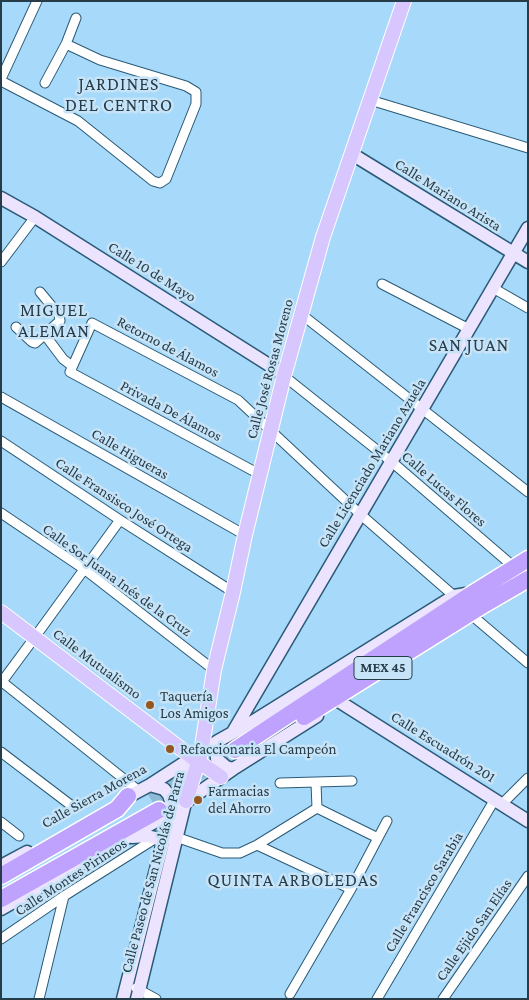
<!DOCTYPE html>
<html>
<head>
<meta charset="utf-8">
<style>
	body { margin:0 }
	#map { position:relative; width:529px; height:1000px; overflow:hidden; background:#a7d9fa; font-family:"Crimson Pro",serif }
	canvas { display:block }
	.frame { position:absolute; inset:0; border:2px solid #273c49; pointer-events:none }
</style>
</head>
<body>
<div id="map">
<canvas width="529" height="1000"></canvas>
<div class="frame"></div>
</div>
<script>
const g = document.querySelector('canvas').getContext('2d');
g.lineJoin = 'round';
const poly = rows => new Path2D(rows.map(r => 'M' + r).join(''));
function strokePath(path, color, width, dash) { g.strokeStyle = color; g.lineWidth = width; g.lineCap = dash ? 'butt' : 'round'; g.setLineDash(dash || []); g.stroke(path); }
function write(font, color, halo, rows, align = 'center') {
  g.font = font + ' "Crimson Pro",serif'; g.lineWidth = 5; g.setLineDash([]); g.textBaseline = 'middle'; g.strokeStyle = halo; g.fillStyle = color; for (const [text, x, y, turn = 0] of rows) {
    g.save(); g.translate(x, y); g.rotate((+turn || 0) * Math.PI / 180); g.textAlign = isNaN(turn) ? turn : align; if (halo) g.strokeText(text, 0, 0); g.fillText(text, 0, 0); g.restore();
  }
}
strokePath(poly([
	[152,801,235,750]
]), '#8dbad7', 16, [16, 8]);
const street = poly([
	[1,79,37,1],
	[1,81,78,121,153,181,160,183,166,179,196,104,196,92,186,86,100,60,66,44],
	[45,83,66,44,76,18],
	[370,100,528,148],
	[1,262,35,217],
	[382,284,469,329],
	[493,288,528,308],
	[301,314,528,492],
	[16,327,32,342,35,343,60,321,59,315,40,292],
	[45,335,63,359,72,366],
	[284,376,392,462,514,567],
	[1,397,245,535],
	[1,441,120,520,233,592],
	[259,474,70,372,92,323,238,400,360,514,454,596],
	[1,513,84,569,214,670],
	[475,618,528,663],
	[40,630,120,520],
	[1,681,139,791],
	[1,683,35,637],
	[1,752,72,806],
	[280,783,352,781],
	[316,783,317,808],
	[502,804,528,778],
	[317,808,378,838],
	[1,822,19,836],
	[176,837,222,853,240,853,257,845,317,808],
	[257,845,351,889],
	[1,939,64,896,156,838],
	[136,988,156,999],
	[290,994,351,889,387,821],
	[39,999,64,896],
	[377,999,495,799],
	[443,999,528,876]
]);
const secondary = poly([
	[352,154,528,262],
	[1,198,35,217,277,370,284,376],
	[340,702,528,821],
	[233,732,528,228],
	[218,741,216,748,217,759,226,767,233,769],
	[150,785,164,789,169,795,172,804,167,812],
	[122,800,150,785,218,741,252,722,454,596,466,594],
	[132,837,147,836,156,838,163,842],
	[1,866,27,852],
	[1,909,165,816,233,769,317,716],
	[123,999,163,842,191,764],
	[137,999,185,803]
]);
const primary = poly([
	[1,612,193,758,221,777],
	[186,801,201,753,214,670,233,592,245,535,284,376,323,237,404,1]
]);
const highway = poly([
	[304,717,485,604,528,579],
	[235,750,475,592,528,559],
	[1,876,117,809,128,796],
	[1,899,159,810]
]);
strokePath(street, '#2a5a76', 11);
strokePath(secondary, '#2a5a76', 15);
strokePath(primary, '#fff', 16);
strokePath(highway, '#fff', 19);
strokePath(street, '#fff', 9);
strokePath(secondary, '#ece3fe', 12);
strokePath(primary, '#d8c7fe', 14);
strokePath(highway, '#bea2fd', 16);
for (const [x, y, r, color] of [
	[150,705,5,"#96561f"],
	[170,749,5,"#96561f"],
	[198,800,5,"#96561f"]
]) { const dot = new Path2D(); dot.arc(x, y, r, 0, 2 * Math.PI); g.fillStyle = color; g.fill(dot); strokePath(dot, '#c6e3f7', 2); }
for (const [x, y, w] of [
	[383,668,58]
]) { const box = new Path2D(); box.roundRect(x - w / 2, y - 11.5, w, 23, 4); g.fillStyle = '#c6e3f7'; g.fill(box); strokePath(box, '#273c49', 1); }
write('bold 14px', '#273c49', null, [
	["MEX 45",383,668]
]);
write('15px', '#273c49', '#c6e3f7', [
	["Calle Mariano Arista",448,195,32],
	["Calle 10 de Mayo",152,272,32],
	["Retorno de Álamos",168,347,28],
	["Calle José Rosas Moreno",270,369,-75],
	["Privada De Álamos",171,411,28],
	["Calle Higueras",130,454,30],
	["Calle Licenciado Mariano Azuela",372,463,-59],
	["Calle Lucas Flores",444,489,41],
	["Calle Fransisco José Ortega",124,505,33],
	["Calle Sor Juana Inés de la Cruz",117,580,36],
	["Calle Mutualismo",97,664,37],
	["Calle Escuadrón 201",443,747,32],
	["Calle Sierra Morena",94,796,-29],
	["Calle Paseo de San Nicolás de Parra",153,872,-75],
	["Calle Montes Pirineos",71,877,-33],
	["Calle Francisco Sarabia",424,892,-59],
	["Calle Ejido San Elías",474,930,-55]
]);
write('15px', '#273c49', '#c6e3f7', [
	["Taquería",160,696],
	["Los Amigos",160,713],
	["Refaccionaria El Campeón",180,749],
	["Farmacias",208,791],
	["del Ahorro",208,808]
], 'left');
g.letterSpacing = '1px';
write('18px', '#273c49', '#c6e3f7', [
	["JARDINES",119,84],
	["DEL CENTRO",119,105],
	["MIGUEL",54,310],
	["ALEMAN",54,331],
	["SAN JUAN",469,345],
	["QUINTA ARBOLEDAS",293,880]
]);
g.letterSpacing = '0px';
</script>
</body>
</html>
